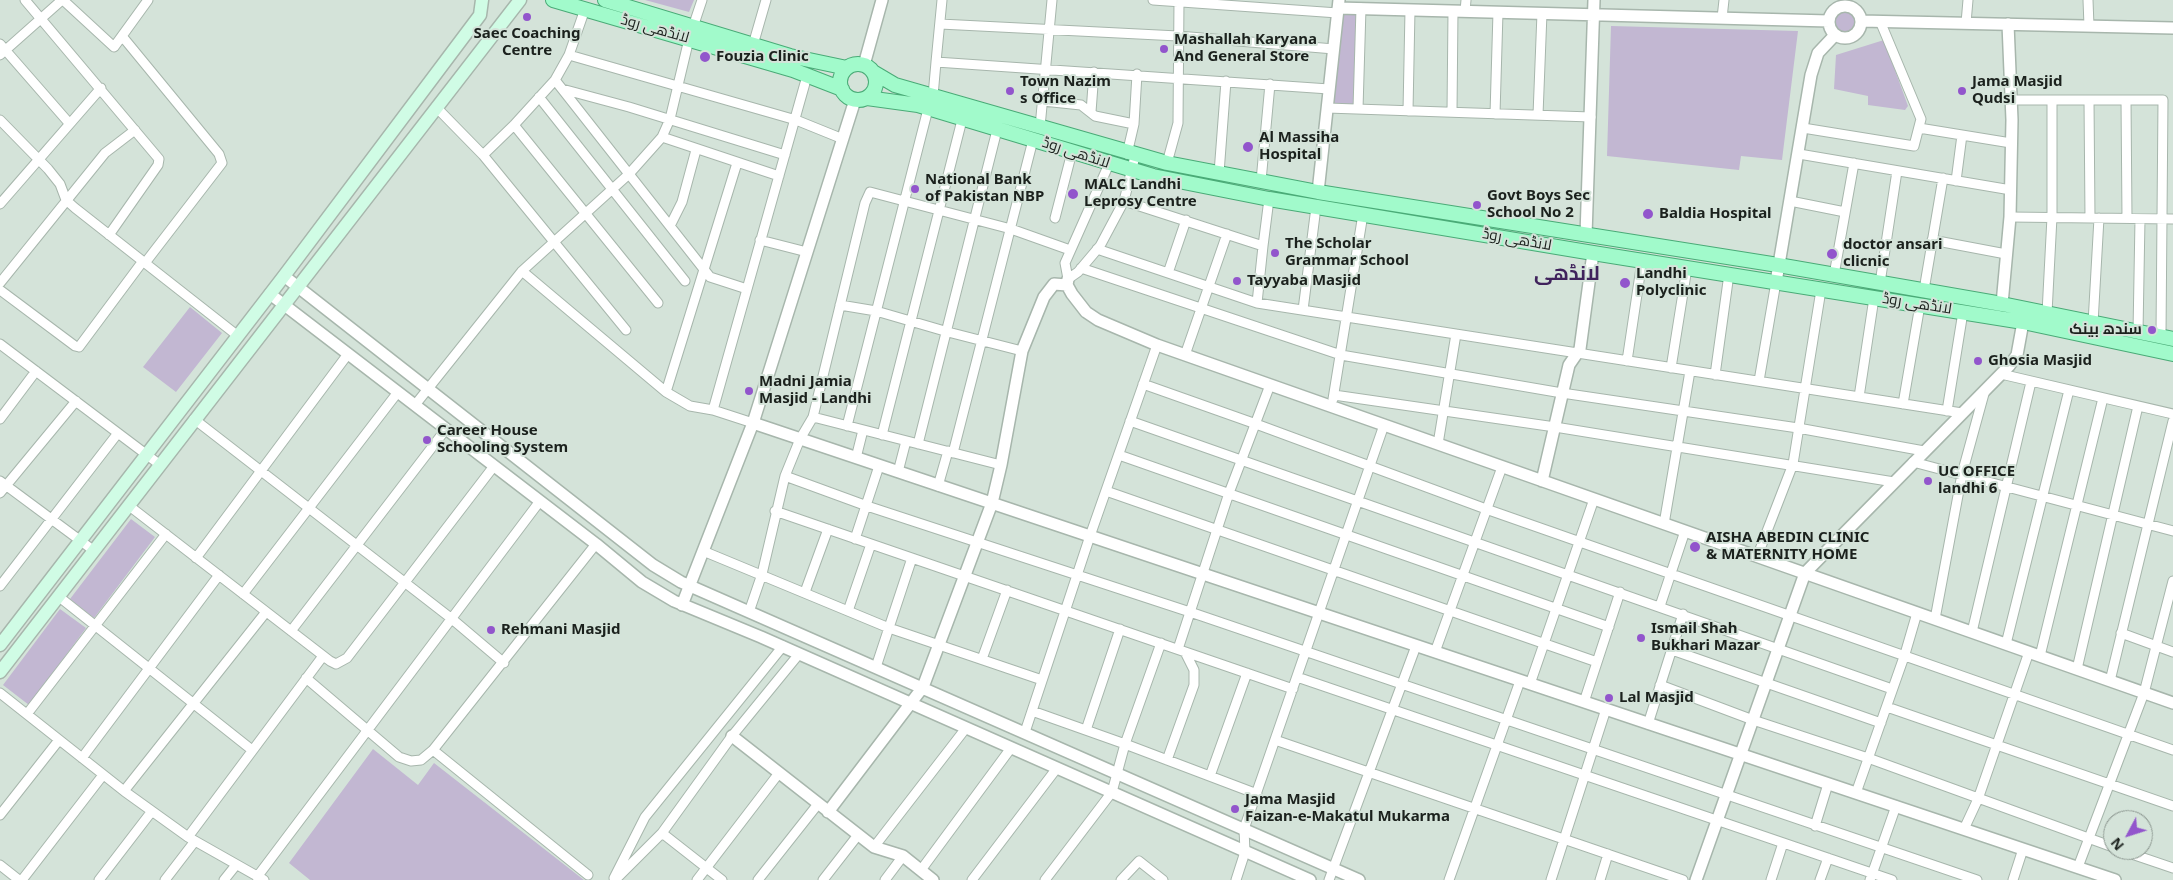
<!DOCTYPE html>
<html>
<head>
<meta charset="utf-8">
<style>
	body { margin:0 }
	#map { position:relative; width:2173px; height:880px; overflow:hidden; background:#d4e3d9; font-family:"Noto Sans",sans-serif }
	canvas { display:block }
	.north { position:absolute; left:2103px; top:810px; width:50px; height:50px; box-sizing:border-box; background:#d4e3d9; border:1px solid #8a958e; border-radius:50%; rotate:230deg; font-size:14px; font-weight:700; line-height:20px; text-align:center; color:#1b211d }
	.north::after { content:''; display:block; margin:auto; width:18px; height:22px; background:#9255cc; clip-path:polygon(50% 0,100% 100%,50% 72%,0 100%) }
</style>
</head>
<body>
<div id="map">
<canvas width="2173" height="880"></canvas>
<div class="north">N</div>
</div>
<script>
const g = document.querySelector('canvas').getContext('2d');
g.lineJoin = 'round';
function fillPath(path, color) { g.fillStyle = color; g.fill(path, 'evenodd'); }
const poly = rows => new Path2D(rows.map(r => 'M' + r).join(''));
function strokePath(path, color, width, dash) { g.strokeStyle = color; g.lineWidth = width; g.lineCap = dash ? 'butt' : 'round'; g.setLineDash(dash || []); g.stroke(path); }
function write(font, color, halo, rows, align = 'center') {
  g.font = font + ' "Noto Sans",Cairo,sans-serif'; g.lineWidth = 4; g.setLineDash([]); g.textBaseline = 'middle'; g.strokeStyle = halo; g.fillStyle = color; for (const [text, x, y, turn = 0] of rows) {
    g.save(); g.translate(x, y); g.rotate((+turn || 0) * Math.PI / 180); g.textAlign = isNaN(turn) ? turn : align; if (halo) g.strokeText(text, 0, 0); g.fillText(text, 0, 0); g.restore();
  }
}
fillPath(poly([
	[645,0,694,0,689,12],
	[1338,8,1361,8,1358,109,1327,108],
	'1834 22a11 11 0 1 1 22 0a11 11 0 1 1-22 0Z',
	[1611,26,1798,31,1782,160,1741,156,1739,170,1607,156],
	[1884,40,1908,106,1905,110,1868,105,1868,96,1834,89,1836,55],
	[190,307,222,333,176,392,143,367],
	[131,519,155,537,94,618,70,599],
	[60,609,86,628,29,705,3,685],
	[373,749,418,785,434,763,584,880,310,880,289,863]
]), '#c2b7d2');
const minor = poly([
	[25,0,159,159,158,165,109,235],
	[63,0,114,47,148,0],
	[942,0,936,62,1329,89],
	[1153,0,1338,13],
	[2088,0,2089,26],
	[1465,11,1466,0],
	[1722,18,1724,0],
	[1966,23,1968,0],
	[940,24,1178,36,1334,49],
	[122,36,219,154,222,163,145,263],
	[0,44,69,123],
	[753,45,766,0],
	[0,55,62,0],
	[569,55,796,120,843,139],
	[555,80,710,277,747,289],
	[562,89,629,107,785,155],
	[933,96,936,62],
	[539,97,685,281],
	[2011,100,2163,100,2161,335],
	[2089,100,2090,218],
	[2126,100,2127,218],
	[1043,101,1081,105,1095,116,1134,124],
	[436,107,483,155,626,330],
	[1327,108,1591,117],
	[1358,109,1361,8],
	[1408,111,1410,10],
	[1091,112,1094,72],
	[1452,112,1453,11],
	[1495,114,1498,12],
	[1538,115,1542,13],
	[0,120,48,169,60,184,66,200,75,208,238,336],
	[514,125,658,303],
	[1040,127,1052,0],
	[1803,128,1914,146,1921,119,1880,21],
	[1919,128,2011,143],
	[662,137,779,176],
	[1127,154,1134,124,1137,74],
	[1799,154,2011,190],
	[483,155,514,125,555,80,569,55,585,9],
	[1167,163,1178,123,1179,0],
	[1109,164,1065,263,1068,279,1078,272,1100,246,1124,201,1135,156],
	[1219,173,1226,81],
	[1261,181,1270,84],
	[1956,181,1962,135],
	[1124,201,1263,246,1269,199],
	[1790,201,1845,212],
	[0,204,101,88],
	[2010,217,2173,219],
	[1055,218,1072,152],
	[670,226,682,202,696,150],
	[760,240,807,252],
	[1932,240,2006,254],
	[1097,249,1257,303,1962,413],
	[1081,268,1341,355,1562,393,1798,428,1924,451],
	[522,271,666,392,690,406,713,410,753,423],
	[1168,273,1186,220],
	[1834,275,1854,163],
	[0,283,105,153,135,130],
	[1880,283,1897,171],
	[0,290,75,346,79,347,143,261],
	[1924,290,1943,178],
	[1257,303,1263,246],
	[840,305,876,311,948,332,1022,351],
	[1303,310,1316,207],
	[2047,313,2052,217,2052,100],
	[2093,323,2099,218],
	[2138,332,2140,219],
	[0,344,159,464],
	[1185,355,1227,234],
	[1627,361,1642,261],
	[1671,368,1687,268],
	[2001,374,2173,414],
	[1715,375,1729,274],
	[1759,381,1776,282],
	[1143,384,1256,424,1486,509,2173,750],
	[666,392,737,163],
	[1334,395,1555,427,1894,482],
	[1859,397,1874,298],
	[1333,399,1363,214],
	[1903,404,1920,305],
	[415,405,522,271,629,174,662,137,670,119,689,39,702,0],
	[713,410,807,76],
	[1947,411,1963,312],
	[813,417,1001,465],
	[0,419,36,371],
	[194,419,452,619,504,663],
	[1130,421,1892,689],
	[847,426,928,109],
	[882,435,962,120],
	[918,444,997,130],
	[1438,444,1456,334],
	[953,453,1033,140],
	[1119,455,1609,627],
	[856,458,863,430],
	[1913,462,2173,531],
	[898,472,906,441],
	[785,476,867,506,1190,612,1977,880],
	[0,481,93,550],
	[938,486,948,451],
	[1106,491,1597,662],
	[0,493,76,401],
	[128,505,330,661,336,664,347,658,494,466],
	[775,511,1293,689],
	[1664,524,1690,371],
	[855,539,879,466],
	[703,551,889,628,1042,680],
	[1757,557,1793,464,1821,290],
	[196,558,348,354],
	[0,586,118,433],
	[805,592,828,529],
	[243,594,398,392],
	[58,596,252,750],
	[1660,606,1685,531],
	[848,611,871,544],
	[749,612,762,574,785,476,800,439,813,417,865,203,870,192,1011,229,1070,250],
	[1935,619,1962,474,1985,390],
	[291,631,446,429],
	[1972,632,2031,382],
	[2121,633,2173,652],
	[2006,644,2069,390],
	[1178,649,1229,493,1270,385],
	[1672,650,1881,723],
	[1435,652,1502,467],
	[2040,656,2103,398],
	[982,659,1007,590],
	[876,667,912,558],
	[2077,669,2138,406],
	[1297,677,1892,880],
	[306,678,399,757,411,761,421,760,433,750,588,875],
	[2110,681,2173,421],
	[1530,684,1594,499],
	[1660,685,1753,720,1868,758,2113,847],
	[0,693,124,791,188,837,264,880],
	[1584,702,1620,592],
	[1887,707,2173,806],
	[1032,711,1125,744,1161,643],
	[27,714,166,534],
	[1648,724,1683,614],
	[1086,730,1120,629],
	[1025,732,1090,536,1157,345],
	[1275,740,1683,880],
	[433,750,596,544],
	[82,758,219,575],
	[1167,760,1194,685,1194,670,1185,652],
	[1210,776,1247,673],
	[124,791,266,612],
	[1856,793,1905,654,1917,613],
	[0,815,59,740],
	[1815,826,1828,784],
	[1964,829,1978,799,2029,652],
	[662,833,722,880],
	[188,837,323,656],
	[874,847,966,728],
	[2120,850,2173,868],
	[0,865,19,880],
	[2078,867,2144,693,2173,581],
	[921,870,1011,748],
	[257,877,540,501],
	[614,878,645,817,783,646],
	[22,880,103,775],
	[99,880,152,811],
	[165,880,195,841],
	[224,880,236,865],
	[615,880,662,833,732,736,799,654],
	[697,880,779,773],
	[758,880,818,804],
	[823,880,858,835],
	[885,880,903,856],
	[972,880,1057,768],
	[1045,880,1112,792,1125,744,1257,794],
	[1121,880,1139,861,1163,880],
	[1236,880,1245,852,1244,829,1384,425],
	[1329,880,1416,646],
	[1449,880,1520,681],
	[1551,880,1606,709],
	[1600,880,1608,854],
	[1771,880,1783,843],
	[1820,880,1828,858],
	[1870,880,1896,806],
	[2013,880,2023,849]
]);
const tertiary = poly([
	'1829 22a16 16 0 1 1 32 0a16 16 0 1 1-32 0Z',
	[1338,8,1829,21],
	[1861,21,2173,28],
	[864,65,882,0],
	[1318,192,1339,0],
	[1586,235,1594,0],
	[284,276,653,565,681,582,1359,880],
	[1068,279,1067,285,1072,294,1086,312,1098,320,1157,345,2173,703],
	[1776,282,1811,75,1818,53,1835,35],
	[270,294,596,544,642,582,674,601,761,637,1310,880],
	[2002,304,2010,217,2012,120,2008,24],
	[753,423,2115,880],
	[1542,481,1569,365,1580,349,1593,253],
	[682,605,753,423,855,100],
	[732,736,874,847,903,856,933,880],
	[828,812,923,687,992,503,1001,465,1022,351,1044,297,1054,284,1067,285],
	[1696,880,1805,573,2009,366,2017,355,2023,322]
]);
const secondary = poly([
	[0,645,284,276,480,15,482,0],
	[0,672,520,0]
]);
const primary = poly([
	[553,0,793,70,842,89],
	[605,0,790,56,847,68],
	'840 82a18 18 0 1 1 36 0a18 18 0 1 1-36 0Z',
	[873,72,895,85,1167,163,1318,192,1778,265,2002,304,2173,339],
	[867,98,918,105,1153,176,1269,199,1593,253,2023,322,2173,354]
]);
strokePath(minor, '#a7b6ac', 11);
strokePath(tertiary, '#a7b6ac', 14);
strokePath(secondary, '#a7b6ac', 15);
strokePath(primary, '#4aab77', 16);
strokePath(minor, '#fff', 9);
strokePath(tertiary, '#fff', 11);
strokePath(secondary, '#d0fce5', 12);
strokePath(primary, '#a1facb', 14);
for (const [x, y, r, color] of [
	[527,17,5,"#9255cc"],
	[1164,49,5,"#9255cc"],
	[705,57,6,"#9255cc"],
	[1010,91,5,"#9255cc"],
	[1962,91,5,"#9255cc"],
	[1248,147,6,"#9255cc"],
	[915,189,5,"#9255cc"],
	[1073,194,6,"#9255cc"],
	[1477,205,5,"#9255cc"],
	[1648,214,6,"#9255cc"],
	[1275,253,5,"#9255cc"],
	[1832,254,6,"#9255cc"],
	[1237,281,5,"#9255cc"],
	[1625,283,6,"#9255cc"],
	[2152,330,5,"#9255cc"],
	[1978,361,5,"#9255cc"],
	[749,391,5,"#9255cc"],
	[427,440,5,"#9255cc"],
	[1928,481,5,"#9255cc"],
	[1695,547,6,"#9255cc"],
	[491,630,5,"#9255cc"],
	[1641,638,5,"#9255cc"],
	[1609,698,5,"#9255cc"],
	[1235,809,5,"#9255cc"]
]) { const dot = new Path2D(); dot.arc(x, y, r, 0, 2 * Math.PI); g.fillStyle = color; g.fill(dot); strokePath(dot, '#d4e3d9', 2); }
write('15px', '#1b211d', '#d4e3d9', [
	["لانڈھی روڈ",655,29,16],
	["لانڈھی روڈ",1076,153,18],
	["لانڈھی روڈ",1517,240,10],
	["لانڈھی روڈ",1917,304,9]
]);
write('bold 15px', '#1b211d', '#d4e3d9', [
	["Saec Coaching",527,34,"center"],
	["Centre",527,51,"center"],
	["Mashallah Karyana",1174,40],
	["And General Store",1174,57],
	["Fouzia Clinic",716,57],
	["Town Nazim",1020,82],
	["s Office",1020,99],
	["Jama Masjid",1972,82],
	["Qudsi",1972,99],
	["Al Massiha",1259,138],
	["Hospital",1259,155],
	["National Bank",925,180],
	["of Pakistan NBP",925,197],
	["MALC Landhi",1084,185],
	["Leprosy Centre",1084,202],
	["Govt Boys Sec",1487,196],
	["School No 2",1487,213],
	["Baldia Hospital",1659,214],
	["The Scholar",1285,244],
	["Grammar School",1285,261],
	["doctor ansari",1843,245],
	["clicnic",1843,262],
	["Landhi",1636,274],
	["Polyclinic",1636,291],
	["Tayyaba Masjid",1247,281],
	["سندھ بینک",2142,330,"right"],
	["Ghosia Masjid",1988,361],
	["Madni Jamia",759,382],
	["Masjid - Landhi",759,399],
	["Career House",437,431],
	["Schooling System",437,448],
	["UC OFFICE",1938,472],
	["landhi 6",1938,489],
	["AISHA ABEDIN CLINIC",1706,538],
	["& MATERNITY HOME",1706,555],
	["Ismail Shah",1651,629],
	["Bukhari Mazar",1651,646],
	["Rehmani Masjid",501,630],
	["Lal Masjid",1619,698],
	["Jama Masjid",1245,800],
	["Faizan-e-Makatul Mukarma",1245,817]
], 'left');
write('bold 20px', '#40235c', '#d4e3d9', [
	["لانڈھی",1567,274]
]);
</script>
</body>
</html>
